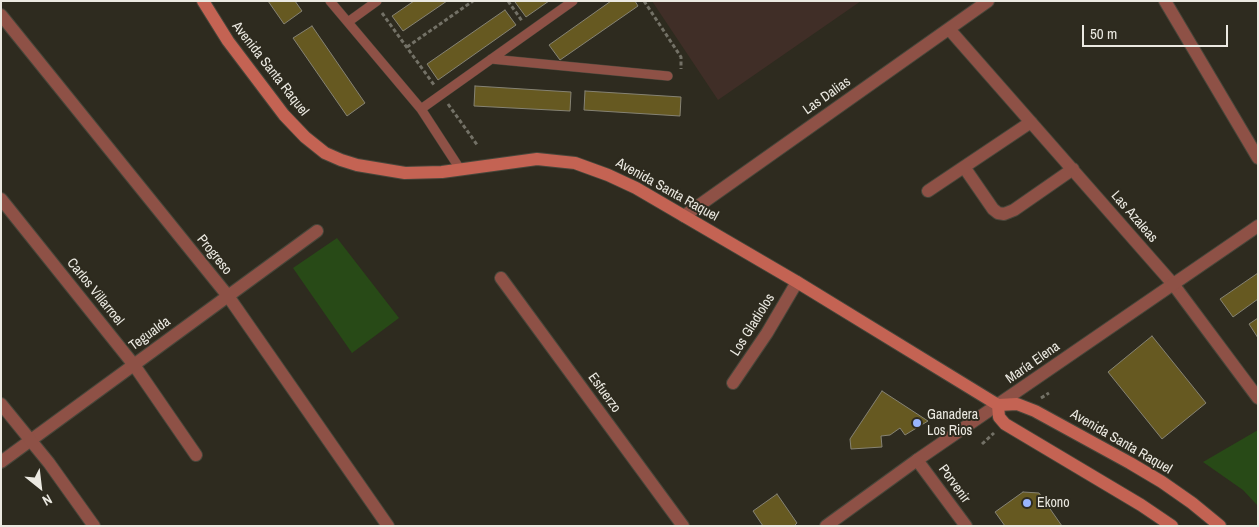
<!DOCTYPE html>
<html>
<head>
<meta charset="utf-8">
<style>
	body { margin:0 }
	#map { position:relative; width:1259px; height:527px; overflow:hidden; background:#2e2b1f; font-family:"Archivo Narrow",sans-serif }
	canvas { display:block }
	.frame { position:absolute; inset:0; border:2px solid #ebe9e1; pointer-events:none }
	.north { position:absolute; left:15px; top:462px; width:50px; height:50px; -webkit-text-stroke:4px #2e2b1f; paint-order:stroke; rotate:151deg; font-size:14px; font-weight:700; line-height:20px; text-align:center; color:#ebe9e1 }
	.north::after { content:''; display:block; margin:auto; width:18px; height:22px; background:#ebe9e1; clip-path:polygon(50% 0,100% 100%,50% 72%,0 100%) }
	.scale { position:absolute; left:1082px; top:25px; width:146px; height:22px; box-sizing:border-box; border:2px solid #ebe9e1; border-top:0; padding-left:6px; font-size:15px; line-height:18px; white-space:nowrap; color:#ebe9e1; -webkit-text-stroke:4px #2e2b1f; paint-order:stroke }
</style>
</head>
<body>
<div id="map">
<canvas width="1259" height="527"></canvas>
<div class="frame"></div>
<div class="north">N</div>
<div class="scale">50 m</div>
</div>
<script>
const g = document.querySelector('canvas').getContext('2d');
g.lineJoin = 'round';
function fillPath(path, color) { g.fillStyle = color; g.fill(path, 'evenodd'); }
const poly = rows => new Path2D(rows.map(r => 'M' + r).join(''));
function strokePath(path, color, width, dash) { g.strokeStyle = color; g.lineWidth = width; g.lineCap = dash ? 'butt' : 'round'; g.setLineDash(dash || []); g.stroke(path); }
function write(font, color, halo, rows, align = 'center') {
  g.font = font + ' "Archivo Narrow",sans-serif'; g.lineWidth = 4; g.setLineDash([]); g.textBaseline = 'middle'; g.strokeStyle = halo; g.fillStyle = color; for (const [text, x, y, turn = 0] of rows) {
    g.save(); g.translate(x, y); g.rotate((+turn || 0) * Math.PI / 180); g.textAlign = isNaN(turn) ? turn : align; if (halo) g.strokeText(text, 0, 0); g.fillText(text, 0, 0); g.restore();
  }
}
fillPath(poly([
	[652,1,861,1,718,100]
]), '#402e27');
fillPath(poly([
	[337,238,399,318,352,353,293,268],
	[1258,430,1258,506,1243,490,1203,462]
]), '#284a17');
const building = poly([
	[268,1,295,1,302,11,284,24,268,1],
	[414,1,447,1,403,31,392,16,414,1],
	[517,1,549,1,526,17,515,2,517,1],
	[611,1,635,1,638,6,560,60,549,45,611,1],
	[505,10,516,25,438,80,427,64,505,10],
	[312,26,365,103,347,116,293,38,312,26],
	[475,86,571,92,570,111,474,106,475,86],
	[585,91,681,97,680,116,584,110,585,91],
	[1258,273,1258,299,1233,317,1220,299,1258,273],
	[1258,318,1258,338,1249,324,1258,318],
	[1152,336,1206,403,1162,439,1108,372,1152,336],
	[882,391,928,421,905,435,900,428,890,435,881,436,882,447,851,449,850,439,882,391],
	[1023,492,1039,493,1062,526,1005,526,995,512,1023,492],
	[777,494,797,523,794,526,763,526,753,511,777,494]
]);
fillPath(building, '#665921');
strokePath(building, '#868374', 1);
const service = poly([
	[330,1,421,109,460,169],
	[348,22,377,1],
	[491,59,668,76],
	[421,109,573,1]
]);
const minor = poly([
	[1165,1,1258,158],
	[1,15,228,296,388,526],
	[949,29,1173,284,1258,398],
	[964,167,993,209,998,213,1004,214,1014,210,1073,169],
	[928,191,1031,122],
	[1,199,134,365,196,455],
	[684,216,988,1],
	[501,278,683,526],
	[733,383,767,333,797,282],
	[917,460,966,526],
	[1,462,317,231]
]);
const tertiary = poly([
	[1,404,49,463,94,526],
	[826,526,917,460,1258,226]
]);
const secondary = poly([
	[203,1,228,41,284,115,305,137,325,153,341,160,357,165,405,173,442,172,537,159,575,163,608,175,636,188,797,282,998,405,1017,404,1035,411,1130,463,1162,482,1192,503,1220,526],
	[998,405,999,417,1005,424,1141,505,1172,526]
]);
strokePath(service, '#48463a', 10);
strokePath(minor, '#48463a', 14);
strokePath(tertiary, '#48463a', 14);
strokePath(secondary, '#48463a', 14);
strokePath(poly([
	[508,1,522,21],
	[644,1,681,57,681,69],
	[382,13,434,85],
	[407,47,473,1],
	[448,104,478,146],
	[1041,398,1049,393],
	[982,444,994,433]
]), '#737166', 3, [4, 2.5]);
strokePath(service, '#8e5146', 9);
strokePath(minor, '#8e5146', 12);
strokePath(tertiary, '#8e5146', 12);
strokePath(secondary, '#c46353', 12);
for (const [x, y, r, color] of [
	[917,423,5,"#99b5fd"],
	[1027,503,5,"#99b5fd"]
]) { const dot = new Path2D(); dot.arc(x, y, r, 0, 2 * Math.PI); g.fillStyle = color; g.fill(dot); strokePath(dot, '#2e2b1f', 2); }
write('14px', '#ebe9e1', '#2e2b1f', [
	["Avenida Santa Raquel",270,69,52],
	["Las Dalias",827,96,-35],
	["Avenida Santa Raquel",667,190,29],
	["Las Azaleas",1134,217,49],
	["Progreso",214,255,51],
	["Carlos Villarroel",95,292,51],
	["Los Gladiolos",753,325,-58],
	["Tegualda",150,334,-36],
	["María Elena",1033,363,-35],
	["Esfuerzo",604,393,54],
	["Avenida Santa Raquel",1121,442,30],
	["Porvenir",954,484,54]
]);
write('14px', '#ebe9e1', '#2e2b1f', [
	["Ganadera",927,415],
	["Los Rios",927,431],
	["Ekono",1037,503]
], 'left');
</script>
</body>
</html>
